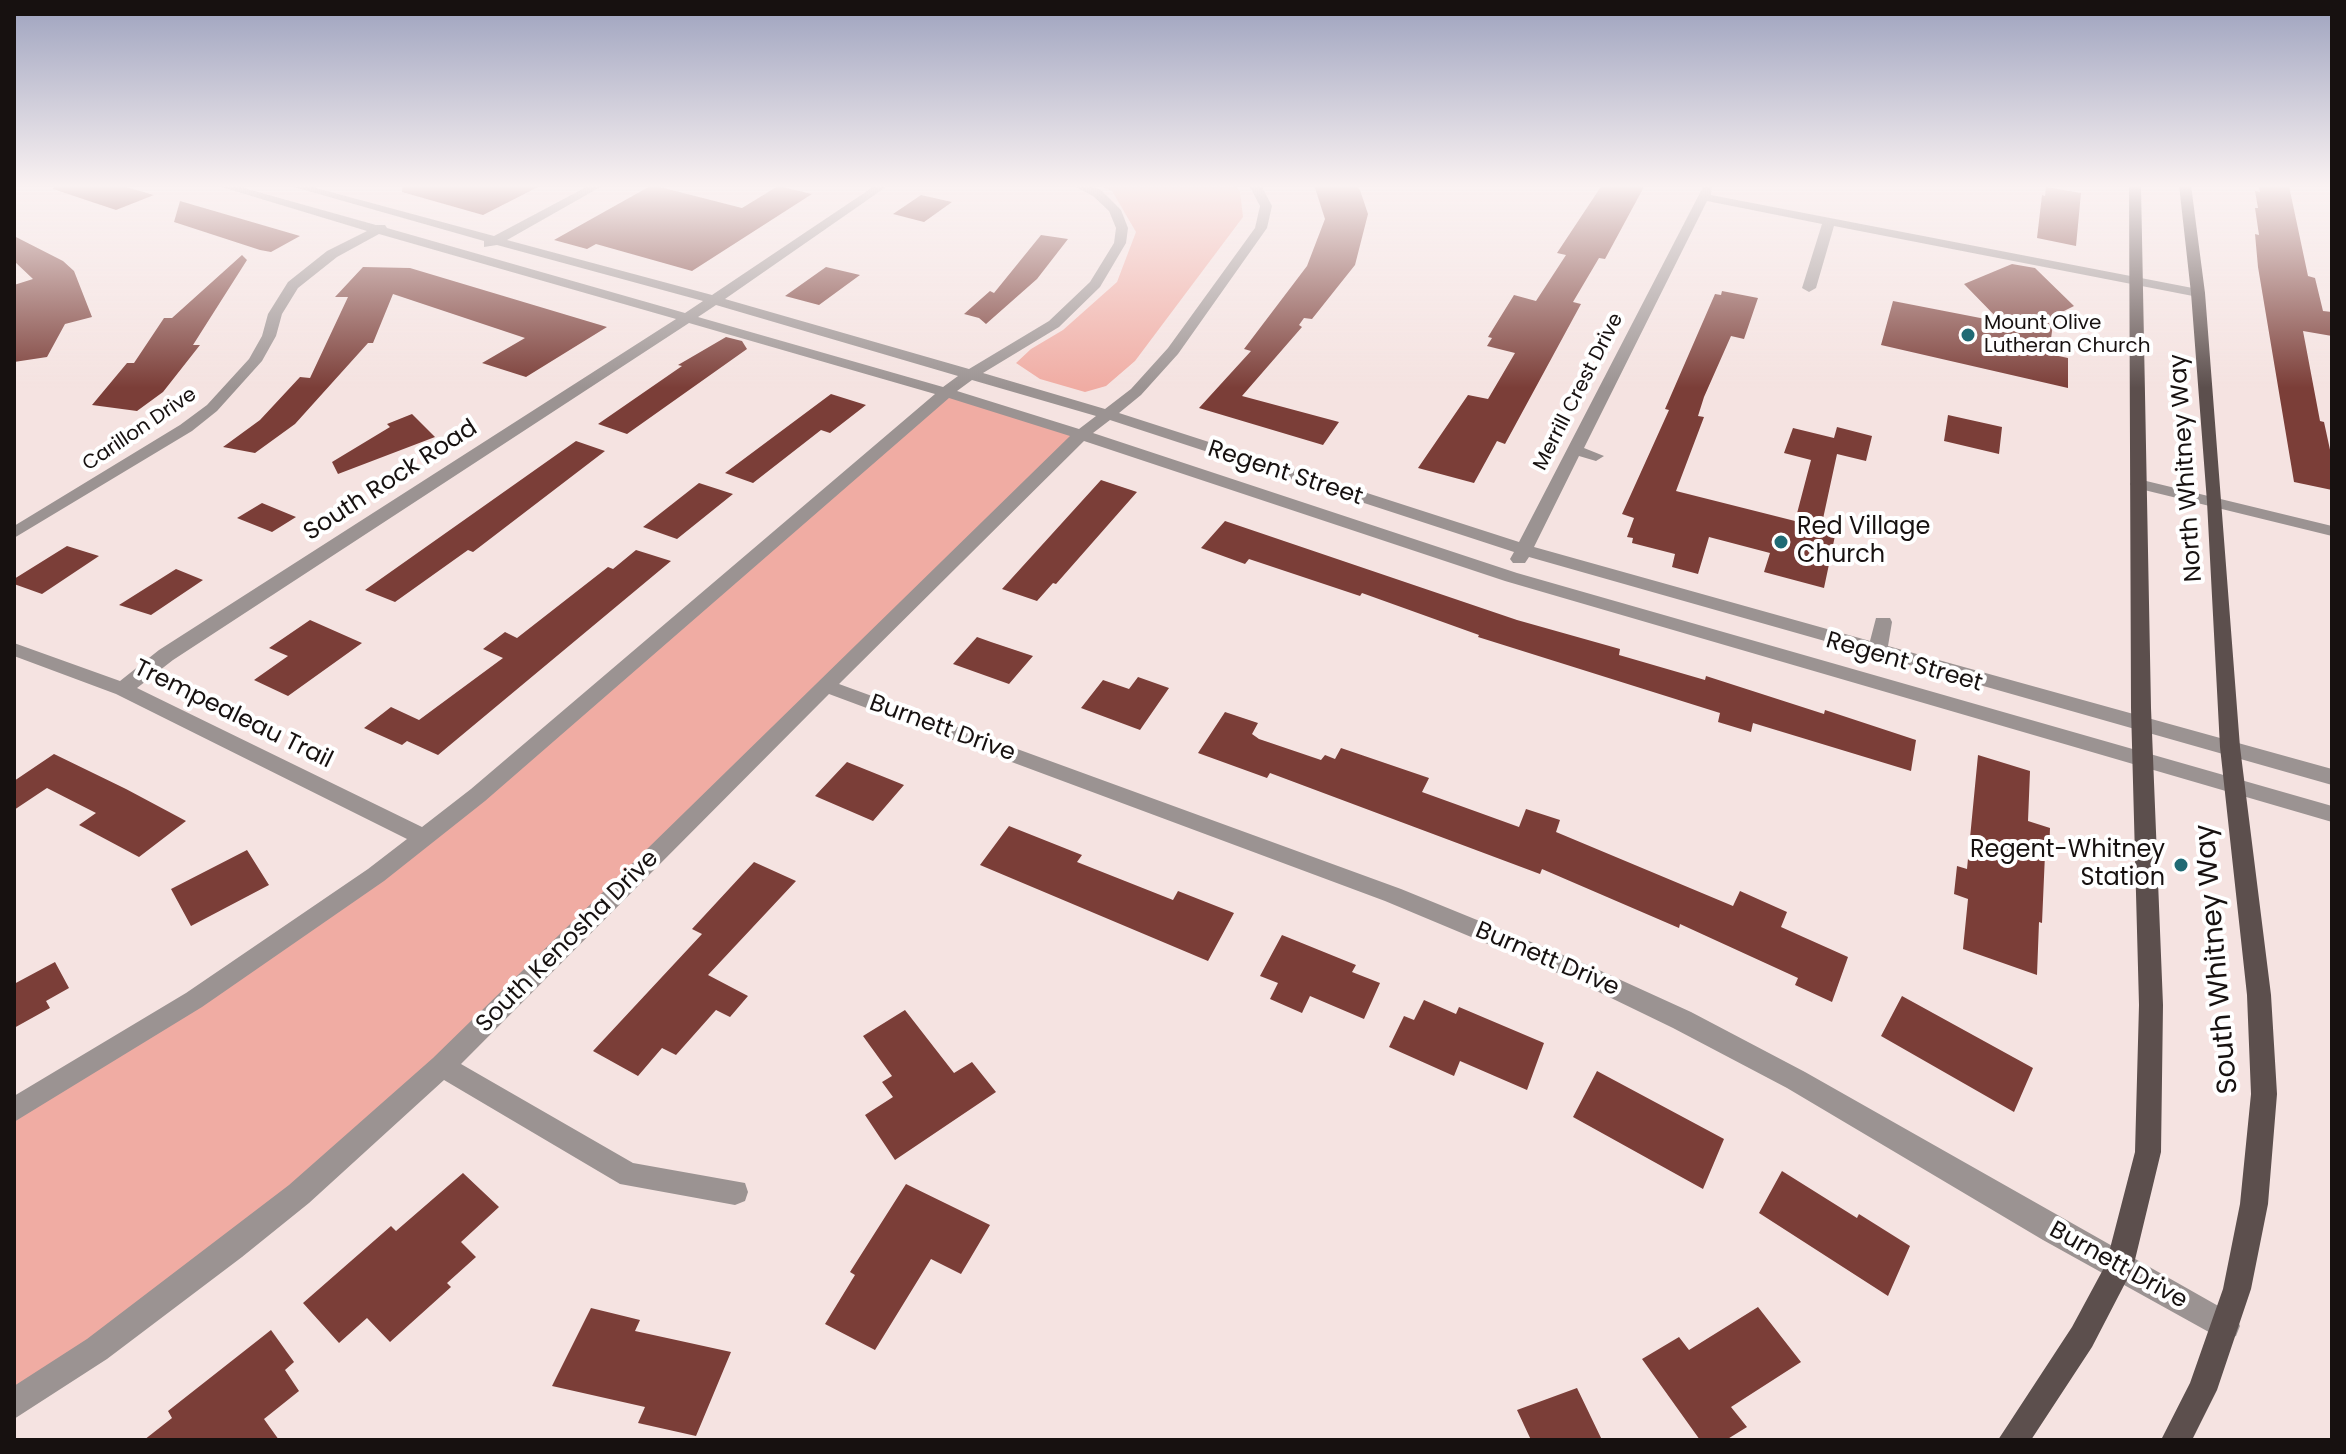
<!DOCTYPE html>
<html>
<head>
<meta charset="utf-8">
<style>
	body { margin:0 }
	#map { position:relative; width:2346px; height:1454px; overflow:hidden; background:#f5e3e1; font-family:Poppins,sans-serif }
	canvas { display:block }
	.frame { position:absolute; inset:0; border:16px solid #171110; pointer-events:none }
</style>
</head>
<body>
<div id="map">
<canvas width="2346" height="1454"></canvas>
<div class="frame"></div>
</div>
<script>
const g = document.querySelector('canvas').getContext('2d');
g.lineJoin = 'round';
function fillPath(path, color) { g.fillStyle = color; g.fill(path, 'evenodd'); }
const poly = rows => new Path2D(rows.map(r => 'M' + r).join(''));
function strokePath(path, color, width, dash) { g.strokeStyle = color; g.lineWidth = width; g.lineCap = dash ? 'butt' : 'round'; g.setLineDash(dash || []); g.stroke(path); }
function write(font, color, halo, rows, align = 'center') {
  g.font = font + ' Poppins,sans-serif'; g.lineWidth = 8; g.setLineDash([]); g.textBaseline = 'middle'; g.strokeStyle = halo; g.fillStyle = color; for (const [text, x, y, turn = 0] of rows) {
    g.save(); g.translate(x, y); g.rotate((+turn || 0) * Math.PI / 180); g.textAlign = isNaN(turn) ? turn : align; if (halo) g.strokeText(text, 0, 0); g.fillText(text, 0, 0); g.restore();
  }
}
fillPath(poly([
	[1098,185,1233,185,1240,191,1243,217,1135,361,1106,386,1085,392,1040,379,1016,363,1031,349,1063,330,1117,282,1136,232,1112,191],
	[945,392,1083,435,442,1066,14,1404,14,1110,376,875]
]), '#f0aca3');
fillPath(poly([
	[54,185,119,185,154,195,116,210,53,189],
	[403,185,542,185,483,215,402,192],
	[652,185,742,208,778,186,812,194,692,271,596,244,587,249,554,240],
	[1314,185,1356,185,1360,190,1368,214,1355,265,1312,319,1304,318,1299,325,1302,327,1242,396,1339,422,1323,445,1199,408,1251,351,1244,349,1307,266,1325,219],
	[1602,185,1645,185,1605,259,1599,258,1573,302,1581,304,1505,444,1497,441,1474,483,1418,468,1468,395,1488,399,1515,353,1487,346,1492,338,1488,337,1514,295,1536,301,1566,255,1557,253],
	[2258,185,2289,186,2308,276,2315,278,2323,311,2332,312,2332,336,2303,331,2320,421,2324,422,2332,459,2332,490,2294,482,2258,267,2255,234,2259,235,2255,208,2258,208,2255,191,2260,192],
	[2046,187,2081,193,2076,246,2037,238,2042,195,2045,196],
	[921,195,952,202,924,222,893,214],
	[180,201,300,236,271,252,260,250,174,222],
	[1041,235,1068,239,1037,279,986,324,979,318,964,314,990,291,994,293],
	[14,236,63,261,74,271,92,317,65,324,47,357,14,362,14,285,33,279,14,261],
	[242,255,247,260,193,345,200,345,163,392,137,411,92,405,127,363,134,363,164,318,172,318],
	[2012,264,2035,268,2074,306,2054,316,2049,354,2068,358,2068,388,1881,345,1893,301,2001,322,1964,284],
	[363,267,410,268,607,327,526,377,482,363,525,338,393,294,373,343,368,343,295,424,255,453,223,447,260,420,300,377,310,378,348,297,335,297],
	[826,267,860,275,819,305,785,296],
	[1722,291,1758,298,1744,339,1731,336,1704,397,1698,416,1704,417,1676,491,1795,521,1811,460,1784,453,1793,428,1834,438,1837,427,1872,436,1866,461,1837,454,1821,528,1836,531,1824,588,1764,572,1770,553,1709,537,1698,574,1672,567,1675,554,1632,543,1633,538,1627,537,1634,518,1622,514,1669,410,1665,409,1715,294,1721,295],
	[726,337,742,341,747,349,627,434,598,424,682,366,678,365],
	[831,394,866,405,830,433,821,430,753,483,725,473],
	[412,414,435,437,338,474,332,462,390,427,387,424],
	[1948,415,2002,427,1999,454,1944,441],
	[576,441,605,451,473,552,468,550,395,602,365,590],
	[1101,480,1137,492,1056,584,1053,583,1037,601,1002,589],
	[699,483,733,494,677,539,643,527],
	[262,503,296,517,272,532,237,518],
	[1225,521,1517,620,1620,649,1619,655,1705,680,1706,676,1824,714,1825,710,1916,740,1911,771,1753,723,1751,732,1718,722,1720,713,1478,637,1479,635,1362,593,1360,596,1249,559,1245,564,1201,548],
	[67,546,99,556,42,594,14,584,14,579],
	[636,550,671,561,438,755,407,741,402,745,364,728,391,707,419,720,503,658,483,649,505,632,517,638,608,567,613,569],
	[176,569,203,580,151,615,119,605],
	[310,620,362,643,288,696,254,680,288,656,269,648],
	[977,637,991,642,1033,656,1009,684,953,664],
	[1138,677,1169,688,1140,730,1081,708,1103,680,1129,689],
	[1225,712,1258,723,1252,734,1259,739,1321,760,1325,755,1335,759,1341,748,1429,778,1422,792,1519,827,1526,809,1560,820,1556,832,1733,906,1740,891,1787,912,1781,927,1848,957,1832,1002,1795,985,1798,978,1680,924,1679,928,1542,869,1540,874,1270,773,1267,778,1198,753],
	[54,754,126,789,186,821,139,857,79,825,96,813,47,788,14,810,14,781],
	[1978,755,2030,771,2028,821,2050,828,2049,855,2045,854,2042,923,2039,922,2037,975,1963,949,1968,899,1954,894,1957,866,1967,869],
	[847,762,904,785,873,821,815,796],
	[1009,826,1082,855,1077,862,1173,900,1178,891,1234,913,1208,961,980,865],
	[247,850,269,885,191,926,171,889],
	[754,862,796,881,708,975,748,996,730,1017,716,1010,676,1055,662,1048,638,1076,593,1051,702,934,692,929],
	[1282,935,1356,965,1352,972,1380,983,1364,1019,1310,996,1302,1013,1270,999,1278,983,1260,976],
	[55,962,69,988,46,1001,50,1008,14,1028,14,984],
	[1902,996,2033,1068,2014,1112,1881,1036],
	[1424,1000,1456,1014,1459,1007,1544,1043,1527,1090,1460,1061,1454,1076,1389,1047,1404,1016,1414,1020],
	[905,1010,954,1073,972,1062,996,1092,895,1160,865,1115,893,1097,882,1082,892,1076,863,1036],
	[1597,1071,1724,1139,1703,1189,1573,1117],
	[1782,1171,1857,1218,1859,1214,1910,1246,1888,1296,1759,1213],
	[463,1173,499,1207,461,1242,476,1257,447,1283,451,1287,390,1342,367,1318,339,1343,303,1303,391,1226,396,1231],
	[906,1184,990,1225,961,1274,931,1259,875,1350,825,1324,855,1275,850,1272],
	[1758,1307,1801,1362,1731,1407,1747,1427,1726,1440,1700,1440,1642,1359,1679,1337,1689,1350],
	[591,1308,640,1320,635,1331,731,1352,696,1436,638,1423,645,1407,552,1386],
	[271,1330,294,1362,285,1370,299,1391,264,1419,279,1440,144,1440,172,1418,168,1411],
	[1577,1388,1602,1440,1531,1440,1517,1410]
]), '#7b3e38');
fillPath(poly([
	[215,185,233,185,376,225,385,225,387,228,685,313,703,301,497,245,484,247,484,241,287,185,305,185,494,236,590,185,604,185,507,240,712,295,876,185,889,185,725,299,969,369,1049,321,1090,282,1114,243,1116,228,1109,211,1093,196,1072,185,1087,185,1101,190,1121,210,1128,228,1126,243,1100,287,1059,327,983,373,1105,409,1131,389,1168,348,1255,228,1260,206,1249,185,1261,185,1272,206,1267,228,1178,354,1141,395,1119,413,1519,542,1704,185,1712,185,1711,195,2203,290,2205,293,2198,297,1834,226,1816,288,1809,292,1802,288,1822,224,1707,201,1584,448,1604,456,1596,461,1579,456,1534,547,1870,641,1876,618,1890,618,1892,622,1888,646,2332,769,2332,785,1529,557,1525,563,1513,563,1510,559,1514,552,1110,420,1093,433,1517,573,2332,806,2332,822,1505,581,1084,441,839,684,1401,889,1590,966,1691,1012,1805,1072,2236,1316,2240,1326,2236,1336,2226,1340,2216,1336,2043,1240,1787,1088,1673,1028,1574,980,1385,901,829,694,461,1064,633,1163,745,1183,748,1192,745,1201,735,1205,620,1184,444,1080,309,1203,242,1257,107,1359,14,1419,14,1386,87,1339,289,1185,433,1058,1070,436,949,398,485,801,384,881,202,1007,14,1122,14,1096,186,993,368,869,407,839,116,694,14,656,14,643,120,681,159,650,676,319,379,234,337,257,298,288,282,314,276,336,262,361,217,411,192,431,14,538,14,526,180,425,207,405,249,359,262,336,268,314,288,282,327,251,367,231,215,185],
	[716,305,958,376,943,387,698,317,716,305],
	[689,323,935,394,471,789,422,827,137,688,173,660,689,323],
	[972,380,1096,416,1079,429,957,391,972,380],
	[2138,479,2332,526,2332,536,2132,487,2130,484,2132,481,2138,479]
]), '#9b9392');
fillPath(poly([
	[2129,185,2141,185,2151,708,2163,1005,2161,1152,2133,1268,2092,1347,2031,1440,1998,1440,2072,1327,2106,1264,2135,1152,2139,1005,2131,708,2129,185],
	[2179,185,2191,185,2205,293,2240,747,2271,995,2277,1094,2268,1204,2251,1289,2217,1390,2192,1440,2161,1440,2190,1383,2223,1289,2240,1204,2251,1094,2247,995,2220,747,2207,502,2191,293,2179,185]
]), '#5c4f4d');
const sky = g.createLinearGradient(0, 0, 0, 388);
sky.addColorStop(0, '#9da2be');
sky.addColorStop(0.48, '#faf2f2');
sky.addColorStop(1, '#faf2f200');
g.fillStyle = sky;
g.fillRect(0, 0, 2346, 388);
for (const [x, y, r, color] of [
	[1968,335,8,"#206a74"],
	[1781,542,8,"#206a74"],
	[2181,865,8,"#206a74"]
]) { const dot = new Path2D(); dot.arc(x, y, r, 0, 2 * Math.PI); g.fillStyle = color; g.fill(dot); strokePath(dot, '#fff', 3); }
write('20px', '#171110', '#fff', [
	["Mount Olive",1984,324],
	["Lutheran Church",1984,347]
], 'left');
write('20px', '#171110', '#fff', [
	["Merrill Crest Drive",1579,392,-63],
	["Carillon Drive",140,430,-34]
]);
write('24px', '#171110', '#fff', [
	["North Whitney Way",2187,468,-94],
	["Regent Street",1285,474,18],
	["South Rock Road",391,481,-33],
	["Regent Street",1904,663,16],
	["Trempealeau Trail",233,715,26],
	["Burnett Drive",942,729,20],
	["South Kenosha Drive",568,942,-45],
	["Burnett Drive",1547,960,23],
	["Burnett Drive",2118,1266,29]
]);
write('24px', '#171110', '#fff', [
	["Red Village",1797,528],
	["Church",1797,556],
	["Regent-Whitney",2165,851,"right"],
	["Station",2165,879,"right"]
], 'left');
write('28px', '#171110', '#fff', [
	["South Whitney Way",2218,959,-95]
]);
</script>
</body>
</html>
